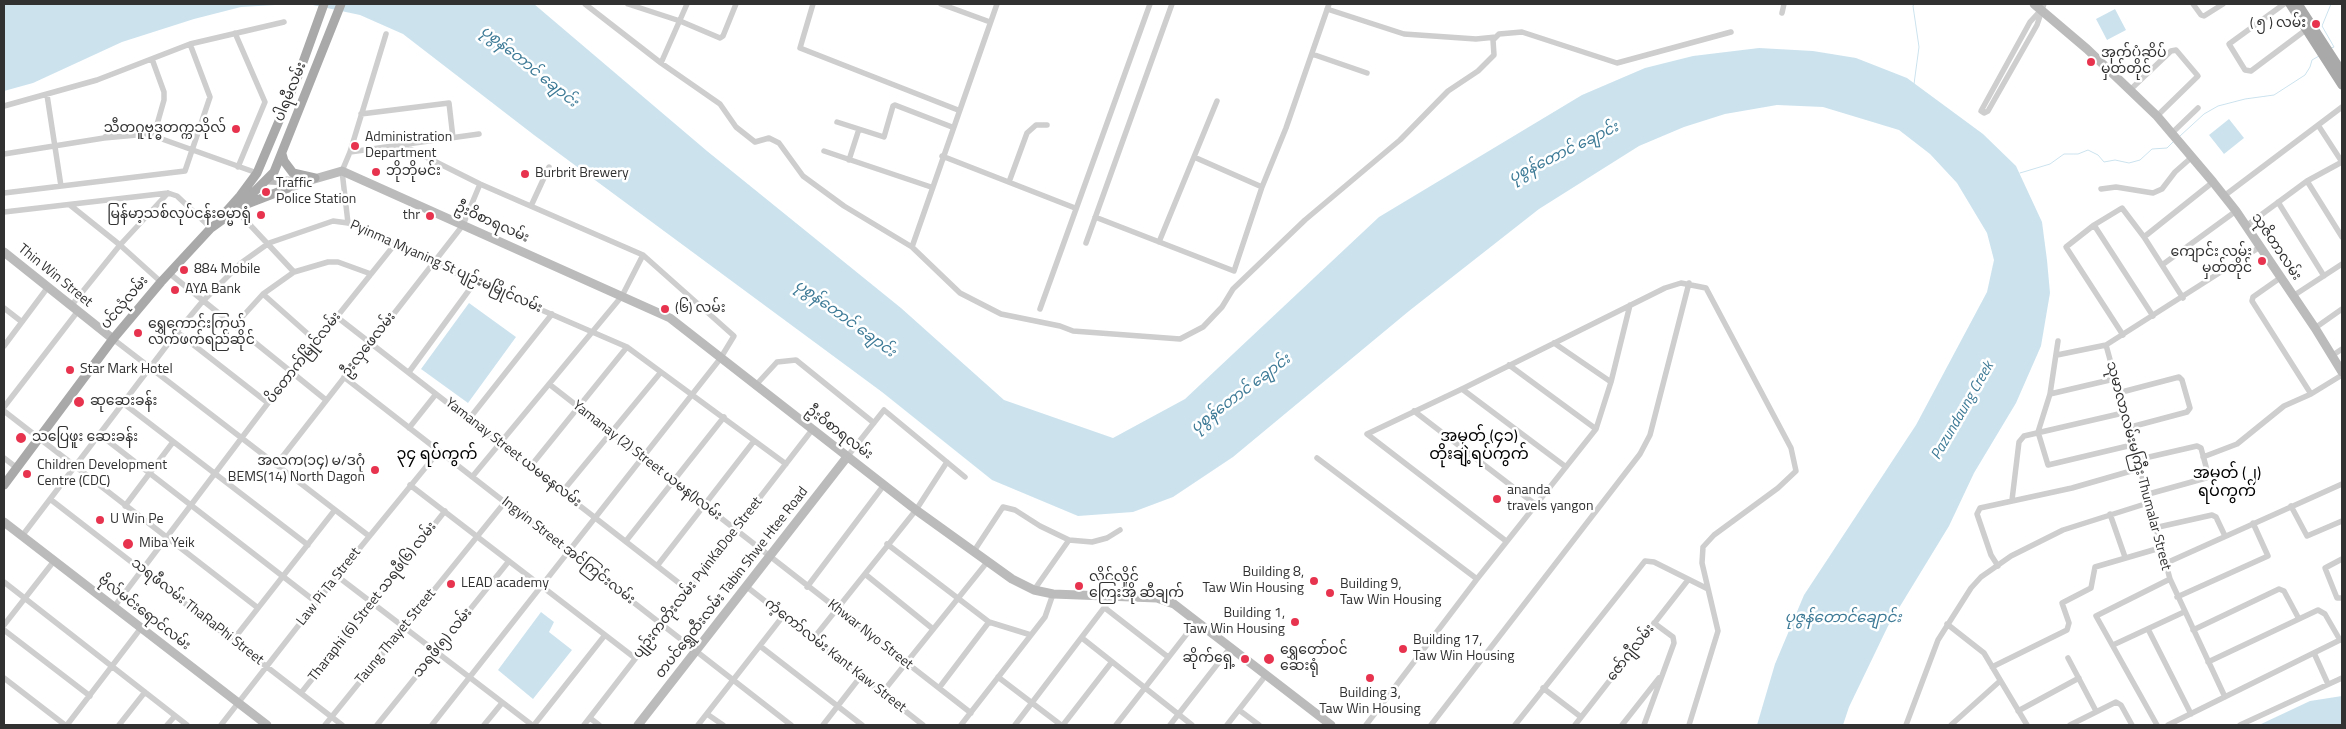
<!DOCTYPE html>
<html>
<head>
<meta charset="utf-8">
<style>
	body { margin:0 }
	#map { position:relative; width:2346px; height:729px; overflow:hidden; background:#fff; font-family:"Titillium Web",sans-serif }
	canvas { display:block }
	.frame { position:absolute; inset:0; border:5px solid #313131; pointer-events:none }
</style>
</head>
<body>
<div id="map">
<canvas width="2346" height="729"></canvas>
<div class="frame"></div>
</div>
<script>
const g = document.querySelector('canvas').getContext('2d');
g.lineJoin = 'round';
function fillPath(path, color) { g.fillStyle = color; g.fill(path, 'evenodd'); }
const poly = rows => new Path2D(rows.map(r => 'M' + r).join(''));
function strokePath(path, color, width, dash) { g.strokeStyle = color; g.lineWidth = width; g.lineCap = dash ? 'butt' : 'round'; g.setLineDash(dash || []); g.stroke(path); }
function write(font, color, halo, rows, align = 'center') {
  g.font = font + ' "Titillium Web","Noto Sans Myanmar",sans-serif'; g.lineWidth = 5; g.setLineDash([]); g.textBaseline = 'middle'; g.strokeStyle = halo; g.fillStyle = color; for (const [text, x, y, turn = 0] of rows) {
    g.save(); g.translate(x, y); g.rotate((+turn || 0) * Math.PI / 180); g.textAlign = isNaN(turn) ? turn : align; if (halo) g.strokeText(text, 0, 0); g.fillText(text, 0, 0); g.restore();
  }
}
fillPath(poly([
	[4,4,293,4,241,7,194,19,122,42,33,83,4,91],
	[308,4,534,4,707,151,901,308,1004,400,1113,438,1185,399,1379,217,1582,95,1645,68,1693,56,1759,48,1813,51,1856,58,1907,78,1983,134,2016,166,2042,222,2047,260,2050,293,2041,346,2016,403,1974,473,1949,526,1888,626,1849,707,1843,725,1757,725,1775,664,1804,595,1916,425,1987,292,1994,260,1987,233,1957,183,1930,154,1899,130,1823,107,1777,105,1725,114,1684,127,1639,146,1539,209,1409,311,1233,457,1173,497,1133,512,1078,516,992,480,882,392,534,135,403,34,360,15],
	[2115,9,2126,30,2107,40,2096,19],
	[2229,119,2244,138,2224,154,2209,135],
	[469,303,516,337,468,403,421,369],
	[541,612,554,622,549,632,572,650,533,699,498,670],
	[2342,696,2342,725,2259,725,2310,701]
]), '#cce3ee');
strokePath(poly([
	[2331,48,2334,47,2322,26,2331,4],
	[1914,84,1919,47,1913,6,1914,4],
	[2180,136,2204,114,2218,106,2245,99,2274,95,2305,75,2310,67,2312,60,2319,56],
	[2020,173,2050,164,2064,154,2078,154,2088,150,2098,155,2104,162,2115,160,2129,163,2140,160,2152,149,2167,148,2173,142]
]), '#cce3ee', 1);
strokePath(poly([
	[585,4,661,63,720,104,736,127,755,142,769,138,779,143,803,176,844,206,912,247,960,293,1001,314,1060,326,1073,331,1180,339,1203,327,1222,307,1233,289,1305,220,1400,140,1448,91,1478,71,1494,55,1493,40,1499,34,1522,32,1617,63,1731,32],
	[628,4,680,21,720,38,723,36,736,4],
	[813,4,800,48,958,110],
	[941,4,990,22],
	[2193,4,2201,15,2204,16,2223,4],
	[2284,4,2229,44,2245,70,2251,71,2307,29],
	[1327,9,1404,34,1476,39,1496,37],
	[2041,10,2030,22,1981,111,1984,113,1988,111,2037,25,2044,4],
	[1782,13,1784,4],
	[235,33,265,102,238,167],
	[1312,54,1367,73],
	[152,59,164,92,164,100,154,135],
	[661,63,687,4],
	[2130,90,2171,51,2176,50,2198,76,2157,116],
	[47,95,61,186],
	[4,106,97,80,190,44,284,22],
	[361,114,449,103,453,138],
	[837,122,884,137,893,106,895,105,952,127],
	[2318,125,2342,162],
	[2172,133,2198,108],
	[105,137,124,126,146,133],
	[402,145,480,184,643,255,734,336,720,359,432,725],
	[824,151,931,187],
	[350,152,479,134],
	[4,154,104,138,148,134,257,173],
	[942,156,1075,208],
	[1194,157,1262,187],
	[849,160,859,129],
	[2307,181,2342,237],
	[1009,182,1027,133,1036,125,1047,125],
	[2101,189,2116,187,2153,193,2162,189,2175,172,2192,157],
	[4,193,185,171,210,97,190,44],
	[2224,196,2342,107],
	[2278,202,2324,276],
	[70,205,120,245,161,282],
	[531,206,549,167],
	[236,210,294,272],
	[4,212,168,193,177,196,211,228],
	[1095,217,1234,271,1262,187,1286,128,1329,4],
	[348,223,342,171,350,152,386,34],
	[2094,225,2153,316],
	[2246,226,2307,181,2342,162],
	[2144,237,2213,182],
	[1159,242,1217,101],
	[1086,243,1172,4],
	[912,247,997,4],
	[2162,265,2236,211],
	[169,273,326,400],
	[2280,278,2253,297,2252,301,2311,394],
	[263,294,317,342],
	[2293,296,2342,264],
	[71,306,120,245,168,193],
	[4,308,22,322],
	[1040,309,1150,4],
	[337,317,688,590],
	[233,327,263,294,294,272,328,262,338,262,371,274],
	[2315,328,2342,309],
	[177,332,268,403],
	[2123,335,2066,247,2094,225,2122,208,2144,237,2183,298],
	[113,339,369,536],
	[1554,343,1611,382],
	[4,346,48,287],
	[2057,355,2106,345],
	[2333,355,2342,349],
	[1509,365,1596,429],
	[409,372,475,282],
	[344,377,791,725],
	[549,384,971,713],
	[755,386,777,362,796,360,874,423],
	[1462,389,1566,467],
	[2118,393,2179,377,2182,380,2190,408,2187,412,2127,428],
	[2050,394,2114,379],
	[123,403,308,545],
	[4,407,78,311],
	[4,411,258,608],
	[1414,411,1535,504],
	[469,419,552,314],
	[409,428,436,394],
	[2038,432,2048,465,2132,445],
	[2038,432,2050,394,2058,341],
	[99,434,316,602],
	[847,457,884,410,965,477],
	[2203,457,2237,444,2284,406,2311,394,2342,375],
	[4,458,17,468],
	[1317,458,1477,579],
	[2136,460,2197,446,2201,448,2208,474,2206,478,2145,495],
	[276,465,463,225,480,184],
	[530,467,627,347],
	[472,477,622,296,643,255],
	[410,485,635,658],
	[562,492,661,372],
	[50,499,342,725],
	[2012,500,2019,442,2024,436,2123,413],
	[125,506,173,442],
	[2291,506,2307,536,2342,521],
	[2110,514,2125,557],
	[2154,528,2212,515,2216,517,2225,536],
	[22,536,177,332,202,302,241,263,269,243,333,221,348,223,395,244,433,263,627,347,786,464],
	[1069,540,1092,542,1107,538,1120,530],
	[626,541,724,417],
	[1506,541,1367,434,1462,389,1665,288,1681,283,1706,288,1791,448,1796,471,1778,488,1714,535,1703,547,1702,563,1718,631,1689,725],
	[887,544,989,622,1031,635],
	[974,551,1003,507,1015,510,1040,526,1069,540,1034,590],
	[2342,559,2325,568,2337,598,2342,598],
	[2164,564,2342,484],
	[657,566,754,441],
	[1998,566,1991,555,1977,514,1980,508,2072,488,2138,469],
	[865,574,933,629],
	[337,576,532,725],
	[4,582,187,725],
	[747,587,923,725],
	[807,587,884,485],
	[2177,597,2268,556,2253,523],
	[114,607,268,403,395,244],
	[1105,608,1168,657],
	[1947,624,1984,653,2027,725],
	[4,625,54,561],
	[2148,629,2191,714],
	[4,630,90,696],
	[2193,630,2279,589,2284,591,2299,619],
	[1082,638,1192,725],
	[813,639,916,510,947,462],
	[233,640,334,511],
	[2113,645,2184,612],
	[760,646,862,725],
	[2314,653,2328,684],
	[2068,658,2096,711],
	[2208,662,2318,610,2325,614,2340,640],
	[1992,667,2067,630,2069,623,2062,603,2091,588,2095,567,2160,548],
	[998,677,1061,725],
	[4,678,65,725],
	[939,688,989,622],
	[1543,688,1581,717],
	[301,693,445,511],
	[882,693,988,561],
	[2225,697,2170,579,2106,345,2260,247],
	[1239,710,1259,725],
	[2018,711,2079,678],
	[707,714,723,725],
	[590,718,599,725],
	[67,725,141,628],
	[119,725,145,692],
	[167,725,175,716],
	[221,725,337,576,439,451],
	[325,725,505,502],
	[377,725,509,561],
	[484,725,502,703],
	[534,725,605,635],
	[584,725,812,430],
	[698,725,783,616],
	[823,725,861,676],
	[961,725,1045,617,1053,594],
	[1015,725,1113,596],
	[1063,725,1111,663],
	[1116,725,1196,622],
	[1170,725,1230,648],
	[1227,725,1266,675],
	[1366,725,1477,579,1596,429,1611,382,1630,305],
	[1431,725,1640,454,1650,435,1689,283],
	[1515,725,1645,561,1654,562,1708,589],
	[1575,725,1688,580],
	[1622,725,1659,678],
	[1644,725,1674,643,1673,637,1654,623],
	[1906,725,1938,640,1971,588,1981,577,2011,556,2063,530,2148,503],
	[1951,725,2000,681],
	[2070,725,2116,702,2121,705,2132,725],
	[2157,725,2096,616,2170,579],
	[2168,725,2342,639],
	[2240,725,2342,678]
]), '#cecece', 5.5);
strokePath(poly([
	[2034,4,2087,49,2157,116,2213,182,2236,211,2315,328,2342,372],
	[268,180,304,182,342,171,670,318,916,510,1012,579,1034,590,1053,594,1157,598,1174,604,1331,725],
	[4,252,113,339],
	[4,522,267,725],
	[638,725,847,457]
]), '#bbb', 9);
strokePath(poly([
	[2290,4,2342,85],
	[2298,4,2342,72],
	[282,154,284,161,293,173,315,178],
	[247,204,304,182],
	[224,214,240,196,257,173,298,76,324,4],
	[4,485,113,339,161,282,211,228,236,210,274,172,341,4]
]), '#a9a9a9', 9);
strokePath(poly([
	[2340,4,2342,6]
]), '#868686', 1, [5, 4]);
for (const [x, y, r, color] of [
	[2316,24,5,"#e8334f"],
	[2091,62,5,"#e8334f"],
	[236,129,5,"#e8334f"],
	[355,146,5,"#e8334f"],
	[376,172,5,"#e8334f"],
	[525,174,5,"#e8334f"],
	[266,192,5,"#e8334f"],
	[261,215,5,"#e8334f"],
	[430,216,5,"#e8334f"],
	[2262,261,5,"#e8334f"],
	[184,270,5,"#e8334f"],
	[175,290,5,"#e8334f"],
	[665,309,5,"#e8334f"],
	[138,333,5,"#e8334f"],
	[70,370,5,"#e8334f"],
	[79,402,6,"#e8334f"],
	[21,438,6,"#e8334f"],
	[375,470,5,"#e8334f"],
	[27,474,5,"#e8334f"],
	[1497,499,5,"#e8334f"],
	[100,520,5,"#e8334f"],
	[128,544,6,"#e8334f"],
	[1314,581,5,"#e8334f"],
	[451,584,5,"#e8334f"],
	[1079,586,5,"#e8334f"],
	[1330,593,5,"#e8334f"],
	[1295,622,5,"#e8334f"],
	[1403,649,5,"#e8334f"],
	[1245,659,5,"#e8334f"],
	[1269,659,6,"#e8334f"],
	[1370,678,5,"#e8334f"]
]) { const dot = new Path2D(); dot.arc(x, y, r, 0, 2 * Math.PI); g.fillStyle = color; g.fill(dot); strokePath(dot, '#fff', 2); }
write('14px', '#313131', '#fff', [
	["( ၅ ) လမ်း",2306,24,"right"],
	["အုတ်ပုံဆိပ်",2101,54],
	["မှတ်တိုင်",2101,70],
	["သီတဂူဗုဒ္ဓတက္ကသိုလ်",226,129,"right"],
	["Administration",365,138],
	["Department",365,154],
	["ဘိုဘိုမင်း",386,172],
	["Burbrit Brewery",535,174],
	["Traffic",276,184],
	["Police Station",276,200],
	["မြန်မာ့သစ်လုပ်ငန်းဓမ္မာရုံ",251,215,"right"],
	["thr",420,216,"right"],
	["ကျောင်း လမ်း",2252,253,"right"],
	["မှတ်တိုင်",2252,269,"right"],
	["884 Mobile",194,270],
	["AYA Bank",185,290],
	["(၆) လမ်း",675,309],
	["ရွှေကောင်းကြွယ်",148,325],
	["လက်ဖက်ရည်ဆိုင်",148,341],
	["Star Mark Hotel",80,370],
	["ဆုဆေးခန်း",90,402],
	["သပြေဖူး ဆေးခန်း",32,438],
	["အလက(၁၄) မ/ဒဂုံ",365,462,"right"],
	["BEMS(14) North Dagon",365,478,"right"],
	["Children Development",37,466],
	["Centre (CDC)",37,482],
	["ananda",1507,491],
	["travels yangon",1507,507],
	["U Win Pe",110,520],
	["Miba Yeik",139,544],
	["Building 8,",1304,573,"right"],
	["Taw Win Housing",1304,589,"right"],
	["လှိုင်လှိုင်",1089,578],
	["ကြေးအို ဆီချက်",1089,594],
	["LEAD academy",461,584],
	["Building 9,",1340,585],
	["Taw Win Housing",1340,601],
	["Building 1,",1285,614,"right"],
	["Taw Win Housing",1285,630,"right"],
	["Building 17,",1413,641],
	["Taw Win Housing",1413,657],
	["ရွှေတော်ဝင်",1280,651],
	["ဆေးရုံ",1280,667],
	["ဆိုက်ရှေ့",1235,659,"right"],
	["Building 3,",1370,694,"center"],
	["Taw Win Housing",1370,710,"center"]
], 'left');
write('14px', '#313131', '#fff', [
	["ပါရမီလမ်း",291,92,-68],
	["ဦးဝိစာရလမ်း",492,223,24],
	["သုဇိတာလမ်း",2276,247,56],
	["Pyinma Myaning St ပျဉ်းမမြိုင်လမ်း",446,267,24],
	["Thin Win Street",55,276,39],
	["ပင်လုံလမ်း",125,303,-50],
	["ဦးလှဖေလမ်း",369,345,-52],
	["ပိတောက်မြိုင်လမ်း",304,358,-52],
	["ဦးဝိစာရလမ်း",839,433,37],
	["Yamanay Street ယမနေလမ်း",513,453,38],
	["Yamanay (2) Street ယမန()လမ်း",647,461,38],
	["သုမာလာလမ်းမကြီး Thumalar Street",2138,466,75],
	["Ingyin Street အင်ကြင်းလမ်း",568,551,38],
	["ပျဉ်းကတိုးလမ်း PyinKaDoe Street",698,578,-52],
	["တပင်ရွှေထီးလမ်း Tabin Shwe Htee Road",732,583,-52],
	["Law Pi Ta Street",329,587,-52],
	["Tharaphi (6) Street သရဖီ(၆) လမ်း",373,602,-52],
	["သရဖီလမ်း ThaRaPhi Street",197,612,38],
	["ဗိုလ်မင်းရောင်လမ်း",144,613,38],
	["Khwar Nyo Street",870,635,38],
	["Taung Thayet Street",396,637,-51],
	["သရဖီ(၅) လမ်း",443,643,-51],
	["ဇော်ဂျီလမ်း",1631,653,-52],
	["ကံ့ကော်လမ်း Kant Kaw Street",835,656,38]
]);
write('italic 15px', '#3d7a96', '#fff', [
	["ပုစွန်တောင် ချောင်း",529,67,39],
	["ပုစွန်တောင် ချောင်း",1564,153,-26],
	["ပုစွန်တောင် ချောင်း",845,319,36],
	["ပုစွန်တောင် ချောင်း",1241,394,-37],
	["Pazundaung Creek",1963,411,-60],
	["ပုဇွန်တောင်ချောင်း",1843,618]
]);
write('16px', '#000', '#fff', [
	["အမှတ် (၄၁)",1479,437],
	["တိုးချဲ့ရပ်ကွက်",1479,455],
	["၃၄ ရပ်ကွက်",437,455],
	["အမှတ် (၂)",2227,474],
	["ရပ်ကွက်",2227,492]
]);
</script>
</body>
</html>
